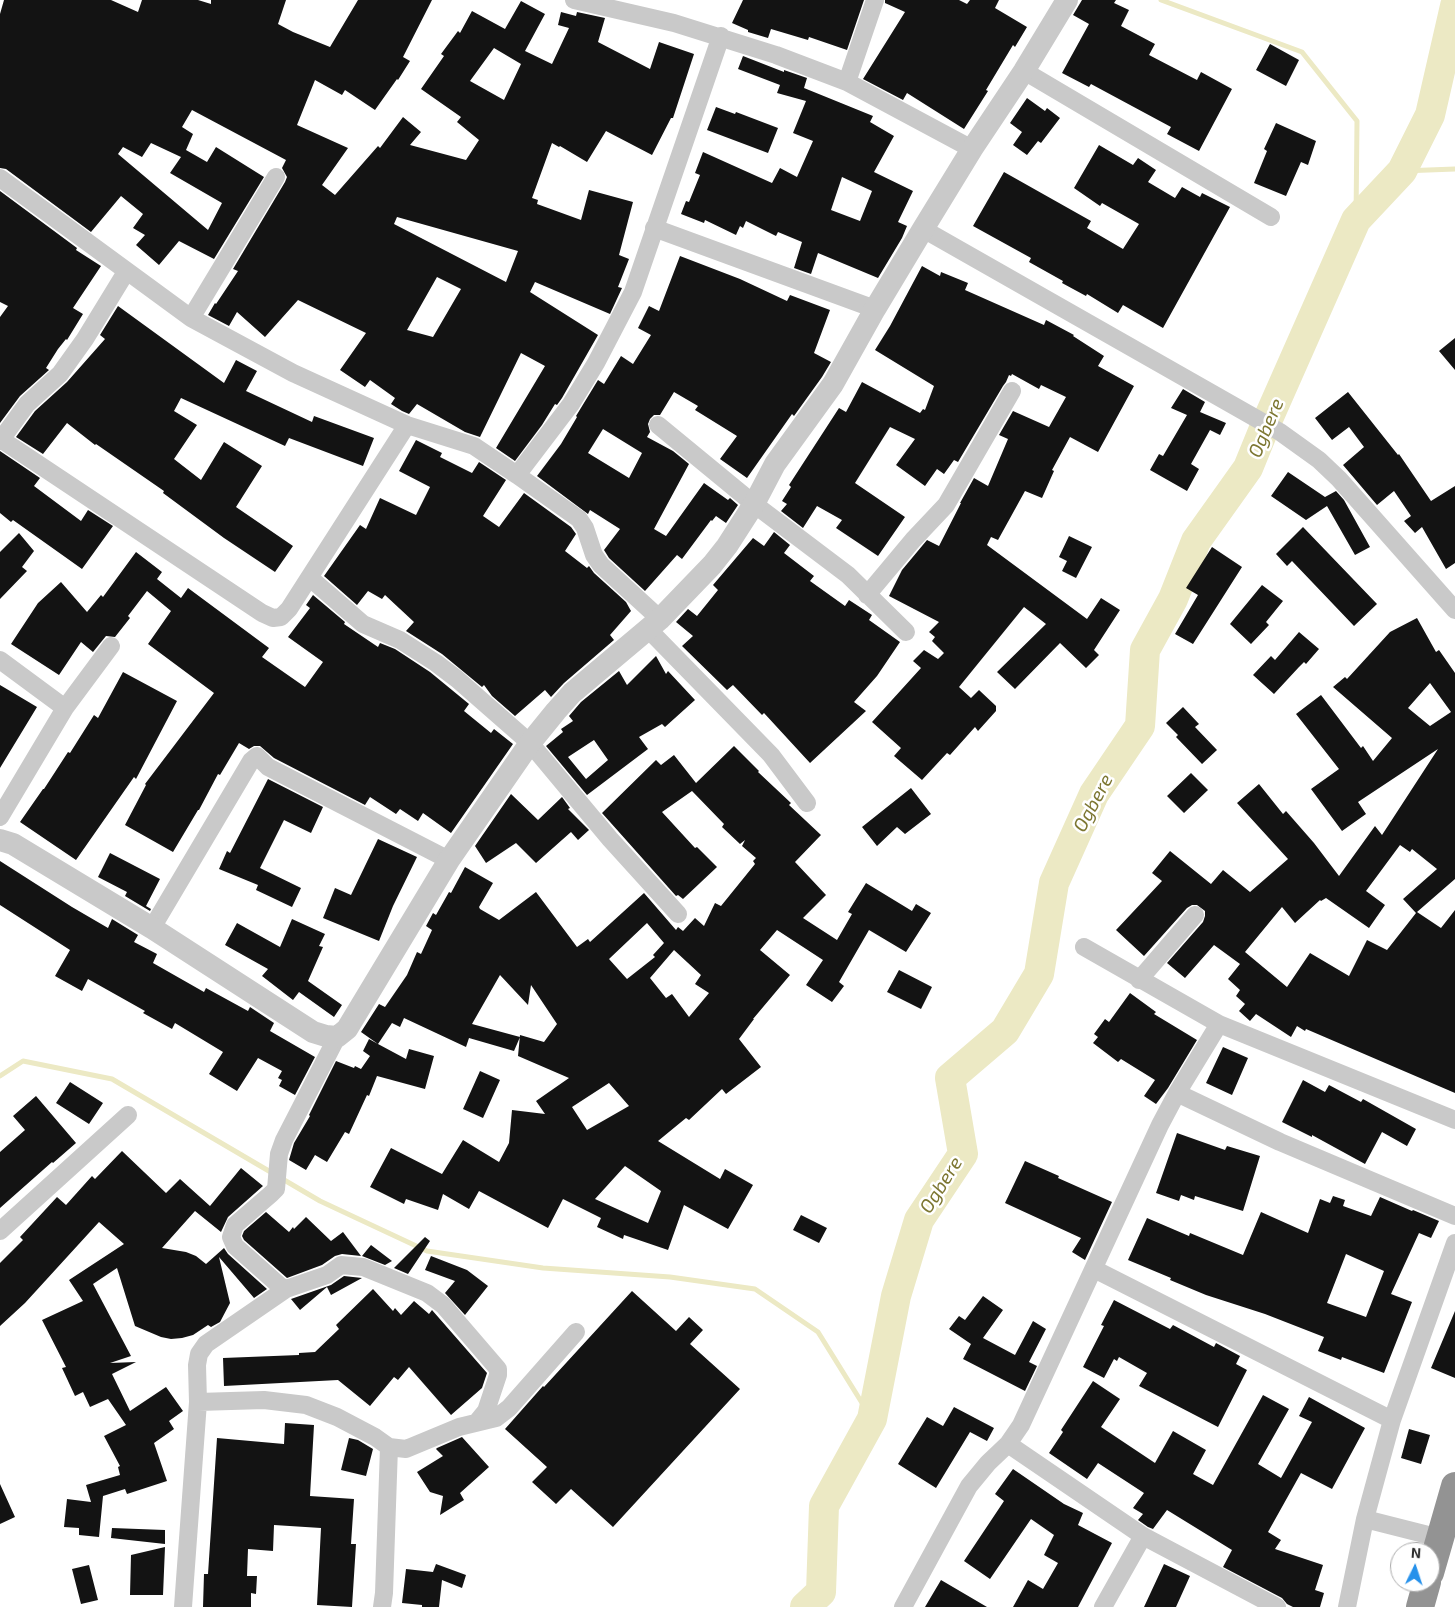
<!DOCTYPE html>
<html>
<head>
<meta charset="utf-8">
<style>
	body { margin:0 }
	#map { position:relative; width:1455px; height:1607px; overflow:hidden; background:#fff; font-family:"Exo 2",sans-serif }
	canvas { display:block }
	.north { position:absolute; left:1390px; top:1542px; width:50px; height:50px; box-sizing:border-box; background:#fff; border:1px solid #ababab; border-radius:50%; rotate:4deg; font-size:14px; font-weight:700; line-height:20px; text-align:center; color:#2c2c2c }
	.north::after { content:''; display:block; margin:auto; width:18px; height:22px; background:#2691eb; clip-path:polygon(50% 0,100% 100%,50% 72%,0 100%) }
</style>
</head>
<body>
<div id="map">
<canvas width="1455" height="1607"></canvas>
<div class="north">N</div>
</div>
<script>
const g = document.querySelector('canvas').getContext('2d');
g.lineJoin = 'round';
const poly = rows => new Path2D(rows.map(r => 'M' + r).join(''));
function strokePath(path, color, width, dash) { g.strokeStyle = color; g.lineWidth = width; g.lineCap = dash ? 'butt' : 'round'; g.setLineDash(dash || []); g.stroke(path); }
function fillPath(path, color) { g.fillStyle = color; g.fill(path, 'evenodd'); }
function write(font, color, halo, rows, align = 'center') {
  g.font = font + ' "Exo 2",sans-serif'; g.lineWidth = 5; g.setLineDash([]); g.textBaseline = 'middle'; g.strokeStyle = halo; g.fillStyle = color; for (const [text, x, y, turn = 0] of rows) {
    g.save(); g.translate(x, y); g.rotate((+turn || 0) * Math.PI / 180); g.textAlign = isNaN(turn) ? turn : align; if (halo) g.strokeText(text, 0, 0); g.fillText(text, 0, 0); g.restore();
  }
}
strokePath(poly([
	[1161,0,1302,52,1357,121,1356,220],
	[1402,171,1455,169],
	[0,1076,23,1061,112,1079,320,1201,427,1251,543,1268,670,1277,755,1289,818,1332,872,1419]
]), '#ece9c4', 5);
strokePath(poly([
	[805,1607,821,1592,824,1506,872,1419,896,1296,919,1220,963,1154,950,1078,1005,1031,1039,974,1054,883,1094,794,1140,726,1145,650,1173,599,1196,541,1248,468,1268,419,1356,220,1402,171,1430,115,1455,6]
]), '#ece9c4', 30);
fillPath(poly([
	[4,0,111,0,138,12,142,0,198,0,211,4,211,0,286,0,278,24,293,32,330,47,358,0,432,0,403,57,410,61,398,80,397,79,375,110,345,90,342,95,315,80,297,125,348,148,322,185,335,195,378,146,380,148,403,117,421,132,410,145,466,160,479,140,457,122,461,117,421,89,444,56,441,54,458,31,460,33,472,11,505,29,521,1,545,14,525,51,552,64,569,28,558,25,561,12,576,16,577,12,605,18,598,42,650,69,659,42,694,54,673,118,671,118,652,155,606,131,587,162,560,146,559,147,552,143,532,198,538,200,537,204,581,220,589,190,633,202,619,255,629,259,618,287,622,288,610,314,535,282,530,292,598,335,562,398,557,405,555,404,542,425,515,461,496,448,545,366,521,353,480,437,465,432,417,404,409,414,402,411,391,404,395,398,370,380,365,387,340,370,366,333,298,300,265,337,237,312,229,326,208,315,215,303,216,304,238,271,233,269,285,182,287,177,282,168,286,160,192,110,182,127,193,134,186,150,207,162,216,147,264,177,214,259,179,241,159,265,136,245,145,235,133,228,143,214,121,196,91,232,6,169,0,168,0,14],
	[494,48,521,64,504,100,470,81],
	[151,143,181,157,170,173,222,203,208,230,118,154,123,147,142,157],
	[397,217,518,251,506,282,394,224],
	[437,277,461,289,433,337,407,330],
	[743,0,864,0,847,50,809,37,808,40,771,29,768,38,748,32,748,30,732,23],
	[885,0,959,0,967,4,970,0,999,0,995,8,1027,27,1015,47,1013,45,986,90,988,91,964,129,907,93,903,100,863,79,905,12,885,3],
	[1082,0,1116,0,1114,3,1129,10,1121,26,1155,44,1149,55,1197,80,1201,72,1232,89,1199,151,1167,134,1171,127,1091,84,1089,87,1062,73,1089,24,1073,15],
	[1270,44,1299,60,1286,86,1256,70],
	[743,56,784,72,784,70,807,78,804,88,873,116,870,122,894,136,874,172,913,191,898,222,907,226,902,238,878,278,818,253,811,274,794,268,802,242,778,232,776,236,746,221,743,228,740,226,736,235,705,220,704,223,681,214,686,201,689,202,700,175,695,173,703,152,772,183,780,168,797,177,813,141,793,133,806,101,777,93,780,85,738,69],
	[842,177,872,191,860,221,831,210],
	[1027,98,1045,111,1047,108,1060,118,1041,143,1038,141,1027,155,1013,145,1022,132,1010,123],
	[716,107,735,114,736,112,778,128,768,153,707,130],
	[1276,123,1316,141,1308,165,1301,162,1286,196,1254,183,1267,151,1264,149],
	[1099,145,1133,165,1138,158,1156,170,1148,182,1175,198,1182,187,1200,197,1202,193,1230,207,1163,328,1123,305,1118,313,1087,294,1086,296,1062,283,1063,281,1029,262,1031,258,973,226,1004,172,1091,221,1087,228,1123,249,1139,224,1102,203,1100,206,1074,188],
	[0,191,77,248,76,250,101,266,73,308,83,314,67,340,66,339,58,349,46,368,49,370,20,396,0,423,0,317,8,306,0,302],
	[680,256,740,279,787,301,790,295,830,310,814,353,831,362,822,377,794,416,792,414,747,478,720,459,737,436,695,410,698,406,674,392,660,415,654,415,650,419,648,424,650,432,647,437,673,451,689,464,654,529,666,536,704,483,728,500,730,498,738,505,726,523,716,516,712,521,711,520,682,559,677,555,645,591,609,558,604,550,620,529,590,510,588,514,537,476,561,444,577,417,576,416,598,380,604,384,621,356,633,364,651,335,638,328,649,306,659,311],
	[603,429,642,453,629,478,588,453],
	[922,266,940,276,941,272,968,283,965,290,1044,325,1046,320,1074,335,1073,336,1104,356,1098,366,1134,386,1098,452,1070,437,1052,470,1054,471,1042,498,1025,491,998,540,991,537,987,545,1087,619,1101,598,1120,610,1094,650,1099,655,1086,668,1060,643,1015,689,997,672,1046,624,1024,607,959,687,971,698,979,690,996,706,996,711,978,731,975,727,950,755,947,753,922,780,894,756,901,748,872,722,921,668,913,661,924,650,938,659,944,653,932,641,935,637,929,632,939,622,889,596,902,570,927,540,939,546,961,503,960,503,974,478,988,486,1008,439,999,435,1013,411,1049,427,1066,397,1041,385,1039,389,1012,374,1011,376,1009,375,1006,382,1003,386,958,462,954,460,944,474,937,469,925,486,896,465,915,439,890,427,855,483,905,517,878,556,836,528,842,520,817,506,803,528,781,511,787,504,782,501,791,487,789,485,839,408,846,412,862,382,920,413,923,409,925,410,934,386,875,350,890,326],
	[118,306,224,383,236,360,257,371,246,391,312,422,314,416,374,438,363,466,289,438,285,446,181,398,174,411,197,425,174,459,201,480,224,442,262,466,236,507,293,546,275,572,224,538,163,493,164,491,96,444,95,445,67,423,43,454,16,437,35,411,67,382,105,339,100,335],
	[1455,338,1455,370,1439,351],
	[1183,389,1205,402,1200,412,1226,423,1220,435,1210,430,1191,464,1199,469,1187,491,1150,470,1159,454,1163,456,1187,415,1171,408],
	[1348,392,1398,455,1399,454,1431,501,1455,486,1455,563,1446,569,1422,527,1415,533,1404,521,1411,516,1394,491,1377,505,1343,465,1364,447,1349,427,1332,440,1315,418],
	[416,440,442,453,440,457,472,473,479,462,506,480,483,516,499,527,524,493,571,527,576,534,565,551,587,568,589,566,594,573,626,602,631,611,610,635,614,640,564,683,551,697,545,690,515,716,492,696,484,685,482,687,442,654,406,631,414,622,385,595,382,599,368,591,357,605,324,576,360,525,366,529,380,498,416,515,430,487,399,471],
	[0,451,40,478,34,486,81,521,88,510,113,526,82,569,13,520,11,522,0,513],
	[1288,472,1325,497,1336,491,1344,500,1370,547,1355,555,1327,506,1306,520,1271,496],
	[1303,527,1377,604,1354,626,1292,561,1287,566,1276,554],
	[774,532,790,545,784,553,814,576,810,581,845,606,849,600,872,615,869,620,900,642,877,676,854,702,866,711,810,763,764,713,762,715,733,685,727,690,682,646,693,636,676,622,688,609,697,616,718,590,713,585,753,538,764,546],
	[19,533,34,551,22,567,27,571,0,599,0,552],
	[1069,536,1092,547,1076,578,1062,571,1067,561,1059,557],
	[1212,547,1242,567,1193,644,1175,634,1198,595,1186,588],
	[136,552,162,572,157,579,181,598,188,588,269,648,262,657,305,687,323,662,288,637,310,608,306,605,313,595,345,622,344,624,378,647,380,643,395,649,430,672,469,704,464,711,491,733,494,729,513,744,451,833,423,813,418,821,400,809,396,814,370,797,365,805,274,758,260,746,254,746,249,749,239,743,220,775,218,774,199,810,198,810,173,852,125,825,146,785,145,784,214,693,148,644,171,611,147,591,128,616,130,618,115,637,106,636,93,652,81,642,59,675,11,644,38,603,61,582,87,612,101,595,103,597],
	[1262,585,1283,601,1266,622,1269,625,1251,644,1230,624],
	[1417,618,1436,652,1439,650,1455,673,1455,879,1417,912,1441,928,1455,910,1455,1093,1306,1029,1305,1031,1297,1026,1291,1037,1256,1014,1250,1021,1239,1011,1245,1004,1236,996,1240,990,1228,979,1240,964,1214,945,1185,978,1167,963,1203,922,1205,916,1205,911,1197,905,1192,905,1187,908,1144,956,1116,930,1162,881,1152,873,1170,851,1211,884,1223,870,1250,892,1288,859,1237,803,1259,784,1283,814,1286,811,1314,843,1339,876,1375,826,1382,835,1438,749,1358,802,1366,814,1342,831,1311,789,1339,769,1296,714,1321,695,1361,748,1363,746,1373,761,1392,738,1333,687,1345,677,1347,679,1390,632],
	[1430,683,1451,712,1430,726,1408,708],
	[1400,845,1410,852,1412,849,1437,869,1403,899,1416,913,1387,950,1367,940,1349,976,1310,953,1287,987,1245,952,1282,907,1295,923,1320,900,1321,901,1326,898,1369,928,1385,905,1366,891],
	[1299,632,1319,649,1306,664,1304,662,1299,667,1274,694,1253,675,1271,656,1275,660],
	[656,656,666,674,668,671,695,700,665,727,662,724,639,737,648,749,587,795,546,746,563,732,561,729,573,721,569,716,581,702,619,671,627,685],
	[594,740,608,760,586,779,568,757],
	[123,672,177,701,136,779,134,777,76,860,20,822,43,789,44,789,68,752,70,753,94,715,98,718],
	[0,685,37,707,0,768],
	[1183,707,1199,724,1195,727,1217,750,1202,764,1176,737,1178,735,1166,723],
	[734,746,759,771,758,772,791,803,789,805,821,835,795,862,826,895,803,918,837,940,852,914,848,912,866,883,912,911,916,904,931,913,906,952,869,930,839,982,844,986,832,1002,806,985,823,960,777,930,760,950,790,975,753,1019,754,1019,739,1039,761,1067,726,1094,722,1089,689,1120,686,1118,658,1141,720,1179,725,1169,753,1185,728,1229,684,1205,668,1250,624,1235,623,1239,597,1227,601,1218,563,1199,548,1228,479,1191,469,1209,443,1194,438,1210,406,1199,404,1204,370,1187,391,1148,442,1174,463,1140,499,1162,509,1143,512,1110,545,1114,536,1101,569,1078,518,1056,520,1035,544,1042,557,1024,531,985,528,1005,500,975,472,1024,520,1037,514,1051,469,1038,466,1047,404,1018,400,1027,392,1023,378,1044,406,1059,409,1049,434,1056,425,1089,377,1076,369,1096,367,1095,349,1134,345,1132,327,1162,315,1155,306,1170,289,1160,294,1143,310,1116,309,1115,336,1061,354,1068,355,1066,361,1069,370,1056,363,1051,369,1039,378,1044,361,1032,379,1004,385,1007,407,975,417,952,421,954,432,930,426,926,433,913,436,915,449,892,451,893,465,867,493,883,479,907,480,909,499,920,536,892,577,947,588,939,590,942,644,893,676,930,678,927,683,931,695,918,704,926,715,903,721,906,755,864,753,861,756,858,742,846,745,840,740,844,722,827,724,824,692,791,662,812,695,848,697,847,717,867,683,899,678,895,676,896,602,813,656,760,661,765,674,755,696,783],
	[647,923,664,943,653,955,655,957,627,979,609,959],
	[674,950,701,975,695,984,709,993,689,1017,672,994,666,998,650,978],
	[609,1083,629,1106,587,1130,572,1107],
	[625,1166,661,1191,648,1223,595,1199],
	[1191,773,1208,790,1184,813,1167,796],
	[268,779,323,807,311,833,284,820,260,868,301,888,292,907,256,890,258,885,219,869,227,851,230,853],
	[911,788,931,814,905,834,897,827,877,846,862,827],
	[511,794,538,820,562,797,570,808,568,809,589,830,578,840,571,832,536,863,516,843,486,863,475,846],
	[378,839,417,857,393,906,379,941,323,918,335,888,351,895],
	[110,853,160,879,146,906,151,909,150,911,125,896,127,892,98,877],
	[0,861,72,907,108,928,112,919,138,935,134,942,157,954,153,963,204,992,206,988,248,1011,250,1007,274,1023,270,1031,315,1057,295,1095,279,1086,282,1080,278,1078,282,1071,258,1058,237,1091,209,1074,223,1052,175,1023,172,1029,143,1013,145,1011,88,979,82,991,55,976,70,950,0,905],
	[292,919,325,934,319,946,323,947,308,981,342,1005,334,1017,299,992,293,1000,262,976,268,969,225,945,237,923,280,947],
	[899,970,932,987,921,1009,887,992],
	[1130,993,1156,1012,1154,1014,1197,1040,1168,1088,1156,1104,1144,1096,1155,1080,1121,1059,1118,1062,1093,1043,1098,1037,1094,1034,1105,1019,1109,1022],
	[1223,1047,1248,1058,1232,1095,1206,1083],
	[480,1071,500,1080,483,1118,463,1109],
	[1303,1080,1325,1092,1329,1085,1361,1102,1363,1099,1416,1129,1407,1146,1382,1132,1365,1164,1312,1135,1312,1137,1282,1122],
	[70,1082,103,1103,89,1124,56,1103],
	[36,1096,76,1143,53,1163,52,1162,0,1208,0,1152,25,1130,13,1116],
	[1177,1133,1225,1150,1227,1146,1260,1156,1243,1211,1195,1196,1194,1200,1181,1195,1179,1201,1156,1193],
	[122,1151,166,1193,180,1179,210,1206,241,1168,263,1186,228,1217,221,1232,195,1211,162,1248,186,1252,196,1256,206,1264,224,1248,228,1254,267,1289,254,1298,219,1257,230,1303,220,1322,211,1327,208,1325,193,1335,182,1338,171,1339,161,1337,135,1326,117,1268,93,1284,131,1356,110,1363,136,1362,112,1374,130,1411,166,1387,183,1411,169,1421,174,1429,154,1443,167,1481,127,1494,125,1489,103,1496,99,1537,79,1535,79,1528,64,1527,67,1499,91,1502,86,1485,120,1475,118,1467,120,1466,104,1436,126,1425,108,1399,90,1407,83,1392,75,1396,62,1368,66,1367,42,1320,83,1301,69,1280,124,1244,99,1222,25,1303,0,1326,0,1263,23,1240,20,1237,57,1197,66,1205,92,1176,95,1179],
	[1025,1161,1059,1176,1058,1178,1112,1202,1085,1260,1072,1252,1081,1238,1005,1203],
	[1333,1196,1345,1200,1343,1206,1371,1216,1380,1197,1412,1211,1413,1210,1439,1221,1431,1238,1419,1233,1391,1294,1412,1302,1384,1373,1342,1357,1341,1360,1318,1351,1324,1337,1265,1314,1206,1295,1170,1280,1171,1278,1128,1260,1147,1218,1189,1236,1190,1233,1243,1255,1261,1212,1308,1233,1320,1199,1330,1203],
	[1346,1254,1384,1271,1366,1317,1327,1303],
	[266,1212,289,1232,293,1227,294,1229,306,1217,331,1241,343,1232,361,1256,342,1254,335,1256,322,1265,287,1278,244,1240,242,1236,244,1231],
	[801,1215,827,1228,819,1243,793,1230],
	[425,1237,430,1241,408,1274,394,1268],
	[371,1245,392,1261,385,1265,362,1256],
	[431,1256,467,1270,488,1286,465,1315,445,1293,455,1281,425,1270],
	[344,1276,362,1278,331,1295,327,1287,300,1310,291,1299,331,1285],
	[373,1289,393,1311,395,1308,401,1315,414,1301,429,1314,432,1310,487,1373,482,1388,451,1415,409,1367,398,1380,394,1377,370,1406,338,1380,224,1386,223,1358,299,1355,299,1353,315,1352,339,1329,336,1325],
	[632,1291,676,1331,689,1317,703,1330,690,1344,740,1389,613,1527,571,1489,556,1504,532,1482,547,1467,505,1429,543,1386,544,1387],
	[983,1296,1003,1310,983,1338,1015,1355,1033,1321,1046,1329,1029,1362,1037,1366,1025,1391,963,1359,971,1344,949,1329,959,1316,965,1320],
	[1114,1300,1170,1329,1173,1325,1214,1347,1216,1343,1240,1356,1236,1364,1247,1370,1218,1427,1139,1386,1147,1373,1119,1357,1117,1361,1114,1359,1104,1378,1083,1367,1104,1326,1101,1325],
	[1455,1311,1455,1378,1431,1368],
	[1093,1381,1120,1399,1101,1427,1155,1463,1173,1431,1206,1450,1193,1474,1213,1485,1263,1395,1289,1409,1258,1464,1281,1478,1312,1422,1299,1416,1309,1397,1365,1428,1332,1489,1301,1473,1268,1532,1281,1540,1275,1549,1323,1565,1315,1590,1324,1593,1320,1607,1293,1607,1287,1604,1282,1598,1223,1567,1232,1550,1167,1510,1153,1529,1148,1527,1138,1520,1143,1514,1133,1508,1144,1493,1098,1463,1087,1479,1049,1453,1063,1432,1061,1430],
	[954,1407,994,1428,987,1441,970,1432,936,1488,898,1464,927,1417,943,1426],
	[285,1423,314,1425,310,1496,354,1499,351,1544,356,1544,352,1607,317,1605,321,1528,274,1525,273,1551,248,1549,247,1576,257,1576,256,1594,251,1593,251,1607,203,1607,204,1574,208,1574,217,1438,284,1444],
	[1409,1429,1430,1435,1421,1464,1401,1458],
	[462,1437,489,1467,460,1493,464,1500,440,1515,443,1496,430,1492,417,1472,443,1456,436,1449,437,1448],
	[349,1438,358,1440,373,1449,366,1476,341,1470],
	[1013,1469,1064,1504,1083,1513,1078,1525,1112,1543,1078,1607,1013,1607,1028,1580,1043,1589,1058,1563,1044,1555,1054,1535,1031,1519,990,1579,964,1561,1004,1501,995,1494],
	[0,1484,15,1517,0,1524],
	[112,1528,165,1530,165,1544,111,1538],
	[165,1547,163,1595,130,1595,131,1555],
	[436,1564,466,1575,462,1588,442,1580,439,1607,422,1607,422,1605,402,1603,406,1569,433,1572],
	[1164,1564,1190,1576,1176,1607,1144,1607],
	[89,1565,98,1600,81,1604,72,1569],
	[941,1580,987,1607,925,1607]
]), '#131313');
strokePath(poly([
	[574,0,674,23,776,55,847,82,972,149],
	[1024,71,1271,217],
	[847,82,875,0],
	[0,178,191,318,293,373,407,425,474,446,517,475,579,519,585,528,594,555,601,565,660,619],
	[654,228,875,309],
	[923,229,1280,432,1319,460,1339,479,1455,610],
	[191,318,276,177],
	[658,425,754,504,848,575,906,632],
	[2,440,262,613,273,618,281,617,289,609,407,425],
	[0,441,27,404,60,374,85,339,126,272],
	[517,475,571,404,596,363,633,292,721,36],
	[310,578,363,624,400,640,436,663,457,679,530,743,610,839,678,914],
	[867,595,913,540,946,505,1012,391],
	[648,629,771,755,807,803],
	[0,660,65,708],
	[0,817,65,708,111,646],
	[152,928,251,761,257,756,268,767,449,860],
	[1084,947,1219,1024,1455,1120],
	[1139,980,1195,915],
	[1177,1093,1280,1142,1455,1216],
	[0,1231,128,1115],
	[1094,1269,1392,1420],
	[286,1289,280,1286,235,1246,231,1237,235,1225,271,1194,276,1189,279,1154,284,1140,337,1037],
	[198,1402,264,1400,306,1405,337,1417,375,1437,389,1447,406,1449,459,1427,496,1418,509,1408,576,1332],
	[1008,1444,1143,1536,1277,1607],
	[1365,1519,1440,1538],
	[183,1607,198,1402,197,1365,199,1354,206,1344,286,1289,327,1275,341,1265,363,1267,427,1293,443,1305,498,1369,498,1375,486,1411,477,1422],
	[382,1607,384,1593,389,1447],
	[903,1607,969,1486,988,1463,1008,1444,1021,1425,1160,1125,1177,1093,1219,1024],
	[1103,1607,1143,1536],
	[1347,1607,1365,1519,1392,1420,1455,1243]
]), '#c9c9c9', 18);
strokePath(poly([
	[0,840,13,844,152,928,313,1032,326,1036,337,1037,347,1029,449,860,530,743,556,711,572,693,660,619,712,565,727,546,754,504,775,464,833,384,875,309,923,229,972,149,1024,71,1067,0]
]), '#c9c9c9', 22);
strokePath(poly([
	[1430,1573,1455,1486],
	[1420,1607,1427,1582]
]), '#939393', 28);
write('italic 19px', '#7d7732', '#fff', [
	["Ogbere",1266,428,-67],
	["Ogbere",1093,803,-62],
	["Ogbere",941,1185,-58]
]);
</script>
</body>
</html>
